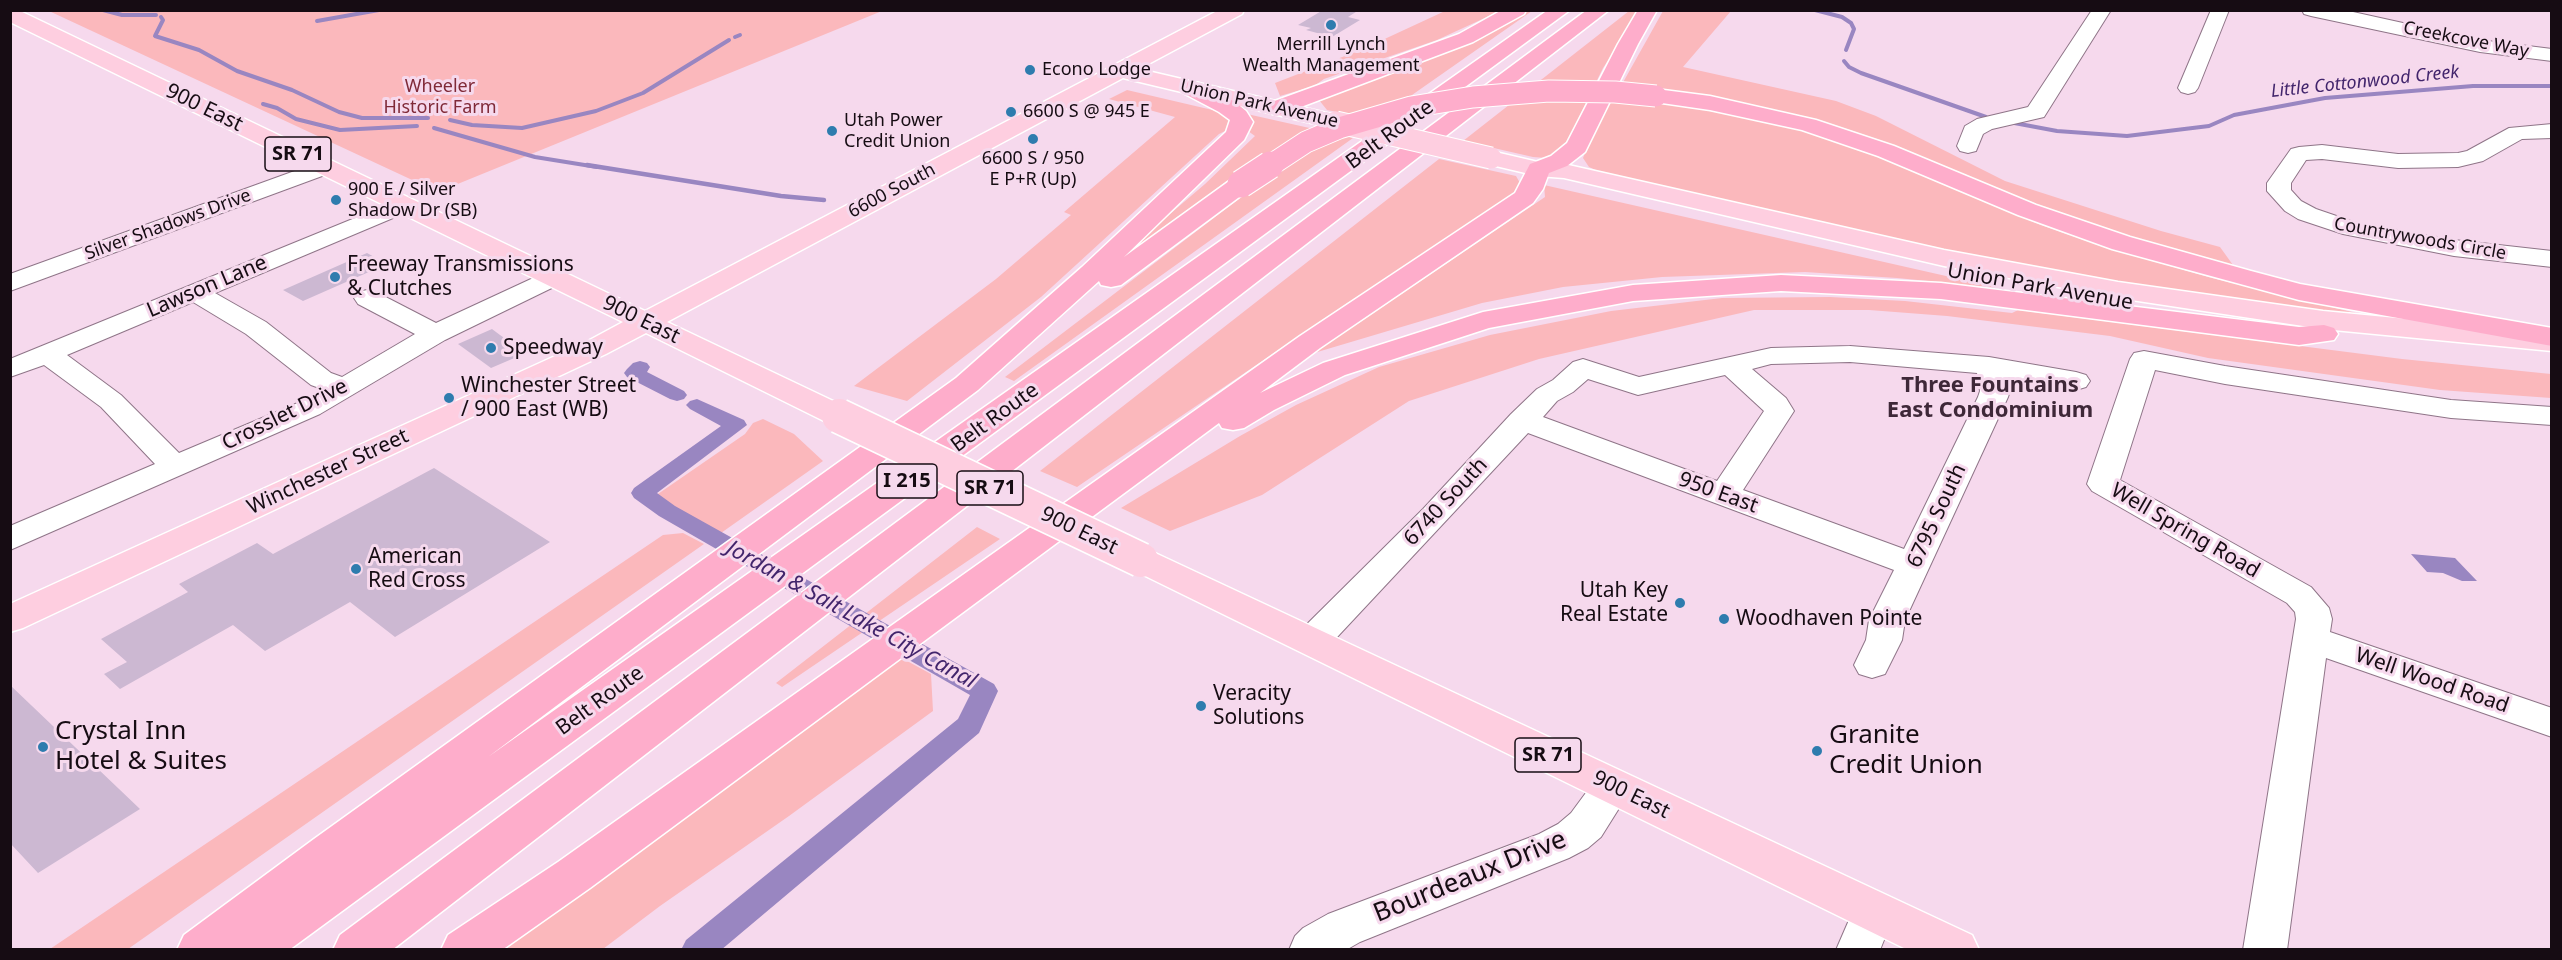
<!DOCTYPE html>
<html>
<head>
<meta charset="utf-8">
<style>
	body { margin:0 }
	#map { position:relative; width:2562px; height:960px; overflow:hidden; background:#f6d9ed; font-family:"Noto Sans",sans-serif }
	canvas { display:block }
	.frame { position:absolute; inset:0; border:12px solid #160c13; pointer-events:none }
</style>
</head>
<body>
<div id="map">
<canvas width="2562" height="960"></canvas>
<div class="frame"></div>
</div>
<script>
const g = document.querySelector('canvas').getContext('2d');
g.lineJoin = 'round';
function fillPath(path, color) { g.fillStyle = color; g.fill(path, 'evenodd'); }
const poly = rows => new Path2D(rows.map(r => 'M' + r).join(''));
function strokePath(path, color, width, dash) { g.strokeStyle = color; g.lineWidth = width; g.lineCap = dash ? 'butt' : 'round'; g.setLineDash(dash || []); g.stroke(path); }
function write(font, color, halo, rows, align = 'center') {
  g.font = font + ' "Noto Sans",sans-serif'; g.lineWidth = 6; g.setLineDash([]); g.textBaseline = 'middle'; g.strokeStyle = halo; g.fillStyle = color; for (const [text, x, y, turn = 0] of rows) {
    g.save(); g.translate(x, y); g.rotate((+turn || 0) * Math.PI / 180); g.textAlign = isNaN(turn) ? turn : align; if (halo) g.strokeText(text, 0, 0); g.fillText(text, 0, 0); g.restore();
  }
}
fillPath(poly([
	[49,11,882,11,438,192],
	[1445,11,1500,11,1437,40,1324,79,1314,86,1280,96,1275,83,1363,49],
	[1526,11,1532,11,1402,102,1352,115,1327,110,1319,100,1320,97,1519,16],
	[1629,11,1641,11,1603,68,1562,152,1546,158,1533,157,1463,141],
	[1663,11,1731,11,1683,67,1836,101,1876,116,2005,181,2161,231,2220,247,2238,272,2107,235,1811,120,1718,99,1621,86],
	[1127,90,1221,112,1231,119,1229,129,1219,134,1041,297,907,401,854,386,996,279,1071,215,1064,212,1175,117,1109,99],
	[1656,102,1699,107,1791,126,1841,142,1904,166,2041,225,2107,248,2212,278,2360,314,2355,316,2052,272,1842,229,1602,173,1589,167,1583,158,1605,103],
	[1247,114,1314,129,1257,159,1101,273,1205,184,1255,136,1248,131],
	[1340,135,1353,138,1014,381,1005,377,1286,163],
	[1439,159,1516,176,1520,183,1511,200,1349,302,1077,487,1040,471],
	[1544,185,1999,288,1897,278,1805,272,1662,277,1563,287,1482,303,1314,353,1545,197],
	[1830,297,1905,301,2012,313,2018,310,2402,359,2551,374,2551,398,2440,390,2208,358,2110,336,1947,316,1869,310,1754,310,1539,359,1409,401,1262,495,1170,531,1121,508,1240,436,1296,405,1379,367,1490,335,1611,311,1722,298],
	[763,419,794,434,823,461,721,533,701,521,693,521,655,496,745,434,753,423],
	[977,527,1000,539,782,687,776,683],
	[683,533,704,544,128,949,50,949,663,535],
	[898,656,931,674,933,711,789,816,660,906,603,949,492,950]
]), '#fbb8bc');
fillPath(poly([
	[2411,554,2455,558,2477,581,2462,581,2443,573,2427,572]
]), '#9986c1');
strokePath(poly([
	[103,10,122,15,156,15],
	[1815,10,1842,17,1851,23,1854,29,1846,50],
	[161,17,163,20,155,36,199,50,237,71,292,90,339,112,362,118,428,118],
	[317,21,379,10],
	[735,37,740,35],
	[1844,61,1849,67,1861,73,1986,117],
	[263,104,277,108,296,119,340,130,417,126],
	[450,120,472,125,522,128,596,111,643,93,729,40],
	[2009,122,2057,131,2127,136,2209,126,2234,115,2325,98,2473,86,2552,86],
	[434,128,535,157,597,167]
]), '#9986c1', 4);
strokePath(poly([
	[587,165,781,196,824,200]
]), '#9986c1', 4.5);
fillPath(poly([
	[640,361,647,363,650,367,647,372,684,391,687,395,684,399,677,401,670,399,627,377,624,373,627,369,633,363,640,361],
	[697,399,744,420,747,425,657,493,675,506,994,684,998,691,979,733,721,950,681,950,686,940,958,719,970,695,659,516,634,498,631,493,634,488,721,426,690,409,686,405,690,401,697,399]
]), '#9986c1');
fillPath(poly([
	[1323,10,1359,10,1348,17,1360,20,1332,37,1306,30,1311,28,1298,25],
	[367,253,387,264,303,301,283,290],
	[492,329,500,335,526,353,491,368,458,344],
	[434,468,550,542,395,637,350,602,265,651,233,625,120,689,104,674,127,662,101,639,188,592,179,584,257,543,273,554],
	[10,685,140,809,38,873,10,843]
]), '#ccb8d2');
const minor = poly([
	[2092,10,2111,10,2044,117,1992,129,1983,134,1976,151,1968,153,1960,151,1957,146,1965,126,1977,119,2028,107,2092,10],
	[2211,10,2229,10,2198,88,2195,92,2188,94,2181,92,2178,88,2211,10],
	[2302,10,2344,10,2480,40,2552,49,2552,61,2480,52,2311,16,2304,14,2302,10],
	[2552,124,2552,138,2522,139,2483,161,2458,167,2398,168,2322,159,2306,160,2291,183,2291,190,2301,201,2316,209,2357,223,2454,240,2552,251,2552,267,2454,256,2343,234,2298,219,2285,211,2267,191,2267,183,2291,149,2299,147,2322,145,2398,154,2458,153,2467,151,2509,128,2552,124],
	[325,160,333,162,336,167,333,172,10,291,10,274,325,160],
	[404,198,412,200,416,205,412,210,215,293,266,322,331,373,342,377,415,334,358,304,354,298,358,292,367,290,376,292,436,323,544,273,553,270,562,273,566,278,562,283,445,340,320,414,10,550,10,526,155,464,101,407,44,365,10,377,10,359,404,198],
	[193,302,246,334,311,385,322,389,300,402,179,453,121,395,67,355,193,302],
	[1850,346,1989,357,2076,372,2086,375,2090,381,2086,387,2076,390,2006,377,2010,391,2008,397,1905,620,1902,640,1885,674,1872,678,1859,674,1854,665,1866,640,1869,620,1894,570,1528,433,1325,650,1312,654,1299,650,1294,641,1299,632,1423,509,1511,414,1537,389,1553,380,1573,362,1583,359,1639,377,1771,348,1850,346],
	[1850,362,1977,373,1980,391,1978,397,1904,549,1743,490,1794,411,1786,398,1752,369,1771,364,1850,362],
	[1725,375,1764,411,1717,481,1543,417,1557,401,1573,392,1588,379,1638,395,1725,375],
	[2144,351,2225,366,2451,400,2552,407,2552,425,2451,418,2225,384,2155,370,2120,480,2311,587,2329,608,2332,619,2330,632,2552,708,2552,737,2326,658,2287,950,2243,950,2296,619,2295,612,2287,603,2092,491,2087,484,2130,359,2134,353,2144,351],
	[1613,770,1627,775,1633,786,1601,837,1588,848,1569,858,1360,942,1346,950,1289,950,1295,936,1303,928,1328,914,1539,834,1558,824,1571,813,1599,775,1613,770],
	[1874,891,1889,897,1896,910,1880,950,1836,950,1859,897,1874,891]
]);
const major = poly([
	[10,10,18,10,645,311,1219,10,1244,10,1242,14,1139,69,1344,117,1347,122,1344,127,1336,129,1123,78,667,322,850,409,855,416,850,423,839,425,828,423,646,333,606,354,23,628,10,632,10,604,586,342,623,322,10,22,10,10],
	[1491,151,1538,162,1564,164,1944,250,2118,282,2323,311,2552,333,2552,351,2323,329,2118,298,1944,266,1564,178,1538,176,1483,163,1479,158,1483,153,1491,151],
	[1141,548,1153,552,1972,935,1979,950,1908,950,1129,568,1123,560,1129,552,1141,548]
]);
const highway = poly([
	[1502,10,1526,10,1524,14,1473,42,1285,113,1277,115,1269,113,1266,108,1269,103,1459,34,1502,10],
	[1548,10,1570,10,289,950,177,950,184,935,314,839,956,378,1082,267,1226,132,1230,120,1219,112,1183,93,1180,88,1183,83,1191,82,1199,83,1235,102,1246,111,1253,122,1244,140,1124,257,1232,179,1241,177,1250,179,1253,184,1250,189,1121,285,1111,287,1101,285,1099,281,978,390,488,757,1548,10],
	[1587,10,1609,10,392,950,333,950,340,935,1587,10],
	[1638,10,1657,10,1638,44,1585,152,1567,166,1549,173,1543,189,1533,203,1320,348,1260,393,1323,363,1483,312,1633,285,1781,275,1941,283,2299,327,2324,325,2334,328,2338,334,2334,340,2299,345,1941,299,1781,291,1633,301,1489,328,1345,375,1274,410,1244,428,1233,430,1222,428,1219,423,590,888,502,950,441,950,448,935,558,862,1300,336,1515,193,1530,164,1551,156,1567,143,1618,44,1638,10],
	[1656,89,1710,96,1816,120,1894,146,2036,205,2130,237,2251,271,2300,284,2552,328,2552,346,2299,300,2112,249,2018,215,1878,156,1802,130,1710,110,1648,101,1645,96,1648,91,1656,89]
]);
strokePath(minor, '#8f7588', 2);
strokePath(major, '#fff', 3);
strokePath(highway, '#fff', 3);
fillPath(minor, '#fff');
fillPath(major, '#fecee0');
fillPath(highway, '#feadcb');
const majorBridgeFar1 = poly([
	[1336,122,1491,158]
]);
const majorBridge = poly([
	[839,416,1141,560]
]);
const highwayBridgeFar1 = poly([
	[1268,167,1306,142,1339,128,1411,107,1473,97,1549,91,1615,92,1656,96]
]);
const highwayBridge = poly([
	[1241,184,1270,165]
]);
strokePath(majorBridgeFar1, '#fff', 23, []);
strokePath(majorBridge, '#fff', 37, []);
strokePath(highwayBridgeFar1, '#fff', 23, []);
strokePath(highwayBridge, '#fff', 29, []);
strokePath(majorBridgeFar1, '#fecee0', 21);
strokePath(majorBridge, '#fecee0', 34);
strokePath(highwayBridgeFar1, '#feadcb', 21);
strokePath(highwayBridge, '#feadcb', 27);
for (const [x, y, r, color] of [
	[1331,25,6,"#2e7cae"],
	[1030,70,6,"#2e7cae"],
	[1011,112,6,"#2e7cae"],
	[832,131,6,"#2e7cae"],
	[1033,139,6,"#2e7cae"],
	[336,200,6,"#2e7cae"],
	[335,277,6,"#2e7cae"],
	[491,348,6,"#2e7cae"],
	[449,398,6,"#2e7cae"],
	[356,569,6,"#2e7cae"],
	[1680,603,6,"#2e7cae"],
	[1724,619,6,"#2e7cae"],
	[1201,706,6,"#2e7cae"],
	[43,747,6,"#2e7cae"],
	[1817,751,6,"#2e7cae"]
]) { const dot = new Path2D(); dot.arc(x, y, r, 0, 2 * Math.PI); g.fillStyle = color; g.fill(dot); strokePath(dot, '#f6d9ed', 2); }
write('18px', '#160c13', '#f6d9ed', [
	["Creekcove Way",2466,40,11],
	["Union Park Avenue",1259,104,13],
	["6600 South",892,191,-28],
	["Silver Shadows Drive",168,225,-20],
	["Countrywoods Circle",2420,239,10]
]);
write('18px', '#160c13', '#f6d9ed', [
	["Merrill Lynch",1331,45,"center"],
	["Wealth Management",1331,66,"center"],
	["Econo Lodge",1042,70],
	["6600 S @ 945 E",1023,112],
	["Utah Power",844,121],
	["Credit Union",844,142],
	["6600 S / 950",1033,159,"center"],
	["E P+R (Up)",1033,180,"center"],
	["900 E / Silver",348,190],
	["Shadow Dr (SB)",348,211]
], 'left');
write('italic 18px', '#42256c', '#f6d9ed', [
	["Little Cottonwood Creek",2365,82,-6]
]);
write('18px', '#802a38', '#f6d9ed', [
	["Wheeler",440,87],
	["Historic Farm",440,108]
]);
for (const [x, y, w] of [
	[298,154,66],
	[907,481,60],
	[990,488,66],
	[1548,755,66]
]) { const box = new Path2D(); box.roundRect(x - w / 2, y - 17, w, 34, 4.5); g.fillStyle = '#f6d9ed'; g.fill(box); strokePath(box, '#160c13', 1.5); }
write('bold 20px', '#160c13', null, [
	["SR 71",298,154],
	["I 215",907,481],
	["SR 71",990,488],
	["SR 71",1548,755]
]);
write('21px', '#160c13', '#f6d9ed', [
	["900 East",204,108,26],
	["Belt Route",1390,135,-36],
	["Lawson Lane",207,287,-23],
	["Union Park Avenue",2040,287,10],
	["900 East",641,320,26],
	["Crosslet Drive",285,415,-26],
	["Belt Route",995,418,-36],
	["Winchester Street",328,472,-25],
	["950 East",1718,493,20],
	["6740 South",1446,502,-47],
	["6795 South",1937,516,-65],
	["900 East",1079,531,26],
	["Well Spring Road",2185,531,30],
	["Well Wood Road",2432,681,19],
	["Belt Route",600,701,-36],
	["900 East",1631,795,26]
]);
write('21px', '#160c13', '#f6d9ed', [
	["Freeway Transmissions",347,265],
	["& Clutches",347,289],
	["Speedway",503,348],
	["Winchester Street",461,386],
	["/ 900 East (WB)",461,410],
	["American",368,557],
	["Red Cross",368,581],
	["Utah Key",1668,591,"right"],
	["Real Estate",1668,615,"right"],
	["Woodhaven Pointe",1736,619],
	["Veracity",1213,694],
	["Solutions",1213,718]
], 'left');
write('bold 22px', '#3e2838', '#f6d9ed', [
	["Three Fountains",1990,386],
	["East Condominium",1990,411]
]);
write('italic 22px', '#42256c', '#f6d9ed', [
	["Jordan & Salt Lake City Canal",851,615,29]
]);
write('26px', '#160c13', '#f6d9ed', [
	["Crystal Inn",55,732],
	["Hotel & Suites",55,762],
	["Granite",1829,736],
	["Credit Union",1829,766]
], 'left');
write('26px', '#160c13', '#f6d9ed', [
	["Bourdeaux Drive",1470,877,-22]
]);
</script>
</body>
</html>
